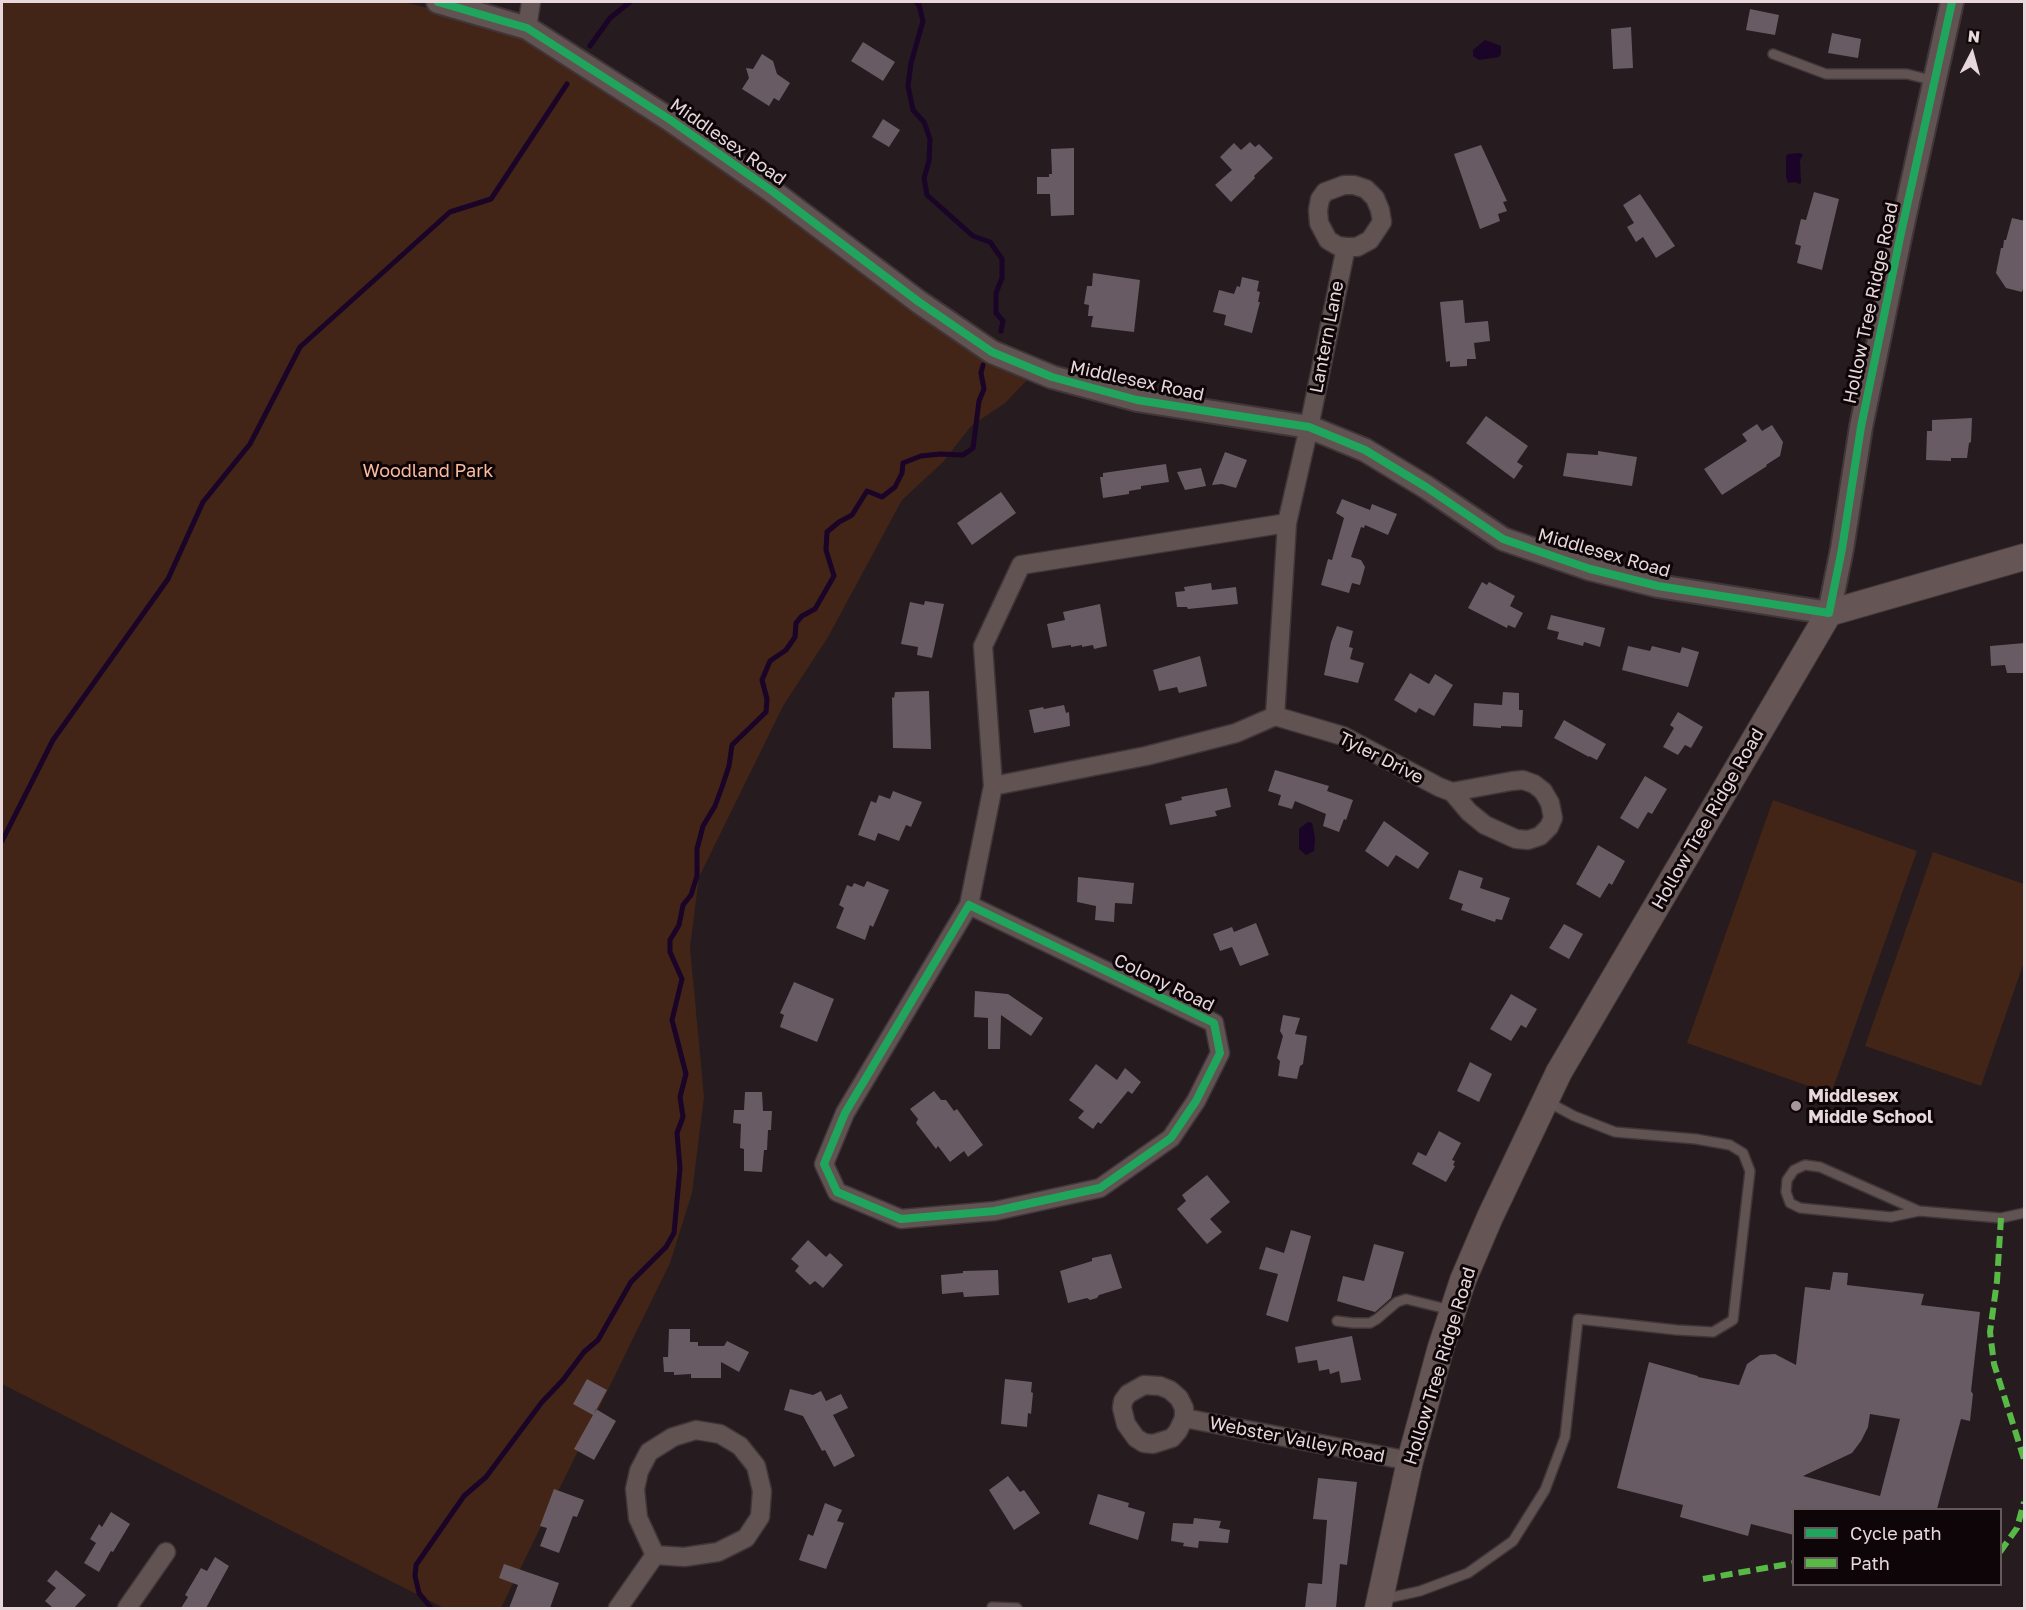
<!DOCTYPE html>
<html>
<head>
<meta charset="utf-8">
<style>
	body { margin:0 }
	#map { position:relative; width:2026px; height:1610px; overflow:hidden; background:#261b1e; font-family:"Golos Text",sans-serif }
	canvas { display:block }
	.frame { position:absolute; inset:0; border:3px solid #e8d8dc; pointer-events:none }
	.legend { position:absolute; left:1792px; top:1508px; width:210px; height:78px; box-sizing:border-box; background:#0d0507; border:2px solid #65595c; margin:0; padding:8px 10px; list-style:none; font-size:18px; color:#e8d8dc }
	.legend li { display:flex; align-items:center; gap:12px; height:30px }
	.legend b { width:30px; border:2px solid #65595c }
	.north { position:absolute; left:1942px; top:24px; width:60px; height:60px; -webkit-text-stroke:4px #0d0507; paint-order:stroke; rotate:6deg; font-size:16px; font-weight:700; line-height:24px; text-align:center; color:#e8d8dc }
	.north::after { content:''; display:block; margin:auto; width:21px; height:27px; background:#e8d8dc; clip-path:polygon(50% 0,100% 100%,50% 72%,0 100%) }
</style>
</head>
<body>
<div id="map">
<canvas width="2026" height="1610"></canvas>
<div class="frame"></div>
<ul class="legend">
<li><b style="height:8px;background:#20a55d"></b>Cycle path</li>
<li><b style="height:8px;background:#58b947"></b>Path</li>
</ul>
<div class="north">N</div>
</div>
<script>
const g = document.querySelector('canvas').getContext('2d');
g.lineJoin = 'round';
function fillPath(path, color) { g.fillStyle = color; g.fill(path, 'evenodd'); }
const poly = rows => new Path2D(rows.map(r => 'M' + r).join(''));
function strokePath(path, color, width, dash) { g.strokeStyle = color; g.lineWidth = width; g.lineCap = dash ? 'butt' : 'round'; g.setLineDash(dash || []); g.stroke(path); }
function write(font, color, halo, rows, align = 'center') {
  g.font = font + ' "Golos Text",sans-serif'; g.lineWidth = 6; g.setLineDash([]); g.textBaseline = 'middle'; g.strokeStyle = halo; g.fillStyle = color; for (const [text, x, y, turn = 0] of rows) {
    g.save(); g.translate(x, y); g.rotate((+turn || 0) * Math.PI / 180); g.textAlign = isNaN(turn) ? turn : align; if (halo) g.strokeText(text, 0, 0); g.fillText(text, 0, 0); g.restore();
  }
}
fillPath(poly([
	[2,2,404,2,468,18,523,35,1027,366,1026,381,1005,403,971,426,943,462,902,500,828,637,783,706,699,877,690,947,704,1097,692,1193,670,1263,501,1608,444,1608,2,1384],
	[1773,800,1917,851,1831,1094,1687,1043],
	[1933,852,2024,884,2024,962,1981,1086,1865,1046]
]), '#422516');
fillPath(poly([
	[1485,40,1501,46,1501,54,1499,57,1479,60,1473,56,1473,50],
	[1800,153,1803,155,1800,160,1801,182,1800,184,1795,182,1788,183,1786,177,1786,156,1788,154],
	[1308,822,1312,823,1315,838,1314,851,1306,855,1299,849,1299,829]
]), '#1a0427');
strokePath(poly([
	[916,2,919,5,923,21,911,63,908,86,913,110,924,122,930,139,929,161,924,178,927,195,973,236,990,242,1002,259,1002,278,996,293,996,313,1003,321,1001,331],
	[590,46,610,18,630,2],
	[2,841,53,740,168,579,203,502,250,444,300,347,450,212,491,199,567,84],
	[431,1608,419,1593,415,1576,416,1565,464,1496,486,1477,542,1402,563,1380,584,1352,598,1340,631,1282,666,1247,674,1233,680,1168,677,1133,683,1117,680,1097,686,1074,672,1020,682,979,670,952,670,940,679,925,683,905,691,895,697,876,697,849,703,826,715,806,722,787,729,766,732,745,766,712,767,699,762,680,770,661,786,650,795,637,796,623,802,616,815,609,834,576,826,550,827,532,839,522,852,515,867,491,882,497,895,487,902,473,903,463,921,456,940,454,963,455,973,448,979,401,984,389,981,373,983,365]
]), '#1a0427', 5);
fillPath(poly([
	[1750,9,1779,15,1775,35,1746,30],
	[1631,27,1633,68,1613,69,1611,29],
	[1832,33,1861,39,1858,58,1828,53],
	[863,42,895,62,883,81,851,61],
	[762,54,773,61,777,74,790,83,779,101,774,98,769,106,742,89,749,78,746,68,753,69],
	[883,119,900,130,889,147,872,137],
	[1250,142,1255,147,1259,144,1273,158,1254,176,1255,178,1231,202,1215,185,1232,170,1220,157,1234,143,1241,150],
	[1481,145,1507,201,1503,202,1507,211,1498,214,1500,221,1480,229,1454,154],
	[1074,148,1074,215,1051,216,1050,194,1037,194,1037,177,1049,177,1049,174,1052,174,1051,149],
	[1814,192,1839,199,1822,270,1797,263,1801,246,1795,244,1801,219,1806,220],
	[1640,194,1675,246,1656,258,1643,237,1636,242,1627,227,1634,223,1623,205],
	[2012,218,2025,221,2025,282,2022,292,2006,288,1996,273,2001,248,2003,248,2004,240,2006,240],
	[1093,273,1140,280,1134,332,1091,327,1093,316,1088,316,1089,305,1084,304,1087,286,1092,286],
	[1242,277,1259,281,1257,291,1260,292,1258,302,1260,302,1252,333,1224,325,1226,315,1213,312,1219,290,1234,294,1237,286,1240,287],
	[1463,300,1465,323,1488,321,1490,341,1474,343,1476,359,1467,359,1467,366,1450,367,1450,361,1446,362,1440,302],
	[1486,416,1528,446,1517,462,1523,466,1514,479,1466,443],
	[1972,418,1971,442,1969,443,1967,458,1951,458,1951,461,1926,460,1927,431,1932,431,1932,420],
	[1757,424,1762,431,1772,425,1783,442,1780,456,1766,465,1767,466,1722,495,1704,469,1747,441,1742,434],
	[1598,451,1637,457,1632,486,1563,476,1567,453,1598,455],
	[1225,452,1247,460,1236,488,1222,484,1212,485],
	[1166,464,1169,482,1141,486,1141,489,1129,491,1129,494,1103,498,1100,477,1103,477,1103,473],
	[1201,468,1206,486,1185,490,1177,472],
	[1001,492,1016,513,972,545,957,523],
	[1342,499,1370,510,1372,504,1397,514,1388,535,1365,525,1364,528,1361,527,1351,557,1361,560,1365,567,1360,585,1352,583,1349,593,1321,585,1328,559,1332,560,1344,518,1336,513],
	[1482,582,1487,585,1489,582,1515,596,1510,606,1523,613,1515,628,1508,625,1507,628,1468,608],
	[1211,583,1212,590,1236,587,1238,604,1188,609,1187,607,1177,607,1175,592,1185,591,1184,587],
	[925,601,944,604,932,658,917,655,918,647,901,644,910,602,924,605],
	[1100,604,1107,646,1094,649,1093,645,1082,647,1082,645,1071,647,1071,645,1052,648,1047,624,1065,620,1063,612],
	[1551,615,1605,628,1600,647,1584,642,1583,646,1557,639,1559,632,1547,629],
	[1337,626,1353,631,1349,647,1353,648,1350,659,1364,663,1358,683,1324,675,1331,642],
	[2025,643,2025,673,2007,673,2005,665,1991,666,1990,646],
	[1628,646,1650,651,1652,646,1680,653,1682,647,1699,652,1688,687,1622,670],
	[1200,656,1207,686,1179,693,1177,687,1159,691,1153,670],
	[1410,673,1429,684,1435,674,1453,685,1434,716,1419,708,1416,713,1394,700],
	[929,691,931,749,893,748,892,697,894,698,895,692],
	[1503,692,1519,693,1519,710,1523,710,1522,727,1501,726,1501,728,1473,726,1474,703,1502,705],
	[1064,705,1066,713,1069,712,1070,726,1034,733,1029,710,1043,707,1044,709],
	[1678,712,1703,727,1691,748,1685,745,1678,755,1663,747,1674,728,1670,725],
	[1564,720,1606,744,1597,760,1589,756,1589,757,1554,738],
	[1275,770,1329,786,1327,791,1353,800,1346,820,1344,819,1339,832,1323,826,1326,814,1295,801,1292,809,1278,805,1281,795,1268,791],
	[1645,776,1667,789,1652,814,1648,812,1638,829,1620,818],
	[1227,788,1231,807,1215,811,1217,816,1170,825,1165,804,1182,800,1181,797],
	[893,791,922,802,911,827,906,825,899,841,878,833,875,841,858,835,871,801,876,803,879,795,890,799],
	[1384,821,1429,853,1418,869,1396,855,1388,867,1365,851],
	[1598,845,1625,861,1612,885,1609,883,1600,898,1576,884],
	[1459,870,1483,878,1480,888,1510,898,1502,920,1496,919,1495,922,1461,910,1463,904,1449,899],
	[1078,877,1134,883,1132,904,1115,903,1114,922,1095,920,1096,906,1077,902],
	[867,881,889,890,873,927,870,925,865,940,836,928,844,908,839,905,847,885,852,887,854,883,864,887],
	[1256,923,1269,955,1240,966,1232,947,1220,951,1213,934,1232,927,1234,932],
	[1564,924,1583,934,1569,959,1549,948],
	[794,982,834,999,817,1042,780,1027,784,1015,780,1013],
	[975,991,1008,994,1043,1018,1031,1036,1001,1015,1000,1049,988,1049,988,1018,974,1017],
	[1511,994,1537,1009,1526,1028,1521,1025,1511,1041,1490,1029],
	[1283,1015,1300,1018,1295,1034,1307,1036,1303,1064,1300,1066,1297,1079,1278,1076,1280,1061,1277,1058,1283,1036,1280,1031],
	[1470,1062,1492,1074,1479,1102,1457,1091],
	[1096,1064,1117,1080,1125,1068,1141,1082,1132,1094,1128,1091,1101,1124,1098,1122,1093,1129,1078,1118,1084,1111,1069,1100],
	[934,1091,941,1100,946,1100,954,1111,957,1109,983,1145,968,1157,964,1151,950,1162,938,1146,936,1149,916,1123,918,1119,910,1109],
	[745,1092,762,1092,763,1111,772,1111,771,1130,768,1130,767,1150,764,1150,762,1172,744,1171,744,1149,740,1148,741,1124,733,1123,734,1110,744,1110],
	[1439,1131,1461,1143,1452,1160,1455,1161,1453,1165,1455,1166,1446,1182,1412,1164,1418,1152,1426,1156],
	[1207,1175,1230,1202,1210,1219,1222,1232,1207,1244,1177,1209,1186,1201,1182,1195],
	[1291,1230,1311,1236,1288,1322,1266,1315,1278,1274,1259,1269,1266,1247,1284,1253],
	[808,1240,826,1257,830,1253,843,1265,823,1288,815,1281,810,1285,795,1271,799,1266,791,1259],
	[1374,1244,1404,1252,1391,1298,1375,1312,1337,1301,1343,1276,1364,1281],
	[1111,1254,1122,1288,1099,1295,1097,1298,1090,1300,1087,1298,1068,1303,1060,1271,1092,1261,1092,1258],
	[998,1270,999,1295,964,1297,963,1292,942,1294,941,1275,963,1273,963,1271],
	[1833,1272,1848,1273,1847,1285,1924,1294,1921,1305,1980,1312,1971,1391,1973,1394,1970,1421,1961,1419,1937,1509,1794,1509,1794,1535,1751,1524,1748,1536,1680,1517,1683,1505,1617,1488,1649,1362,1698,1376,1698,1377,1739,1385,1747,1364,1760,1355,1775,1354,1796,1365,1805,1287,1830,1290],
	[1870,1414,1900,1419,1880,1496,1803,1476,1852,1453,1861,1441,1868,1427],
	[669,1329,690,1329,690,1342,698,1342,698,1346,724,1346,727,1341,749,1352,739,1372,721,1362,721,1378,691,1378,691,1374,674,1375,674,1372,664,1372,663,1357,668,1357],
	[1352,1336,1361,1380,1341,1383,1339,1371,1330,1374,1329,1369,1319,1371,1317,1360,1298,1363,1295,1347],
	[587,1379,607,1390,594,1414,596,1409,616,1421,594,1460,574,1449,593,1415,573,1404],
	[1005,1379,1032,1382,1031,1392,1033,1393,1031,1414,1028,1413,1027,1427,1001,1424],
	[790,1389,813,1395,821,1391,826,1401,841,1394,848,1408,833,1415,855,1456,834,1467,825,1450,822,1451,803,1416,784,1410],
	[1008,1476,1020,1492,1024,1490,1040,1513,1014,1530,989,1490],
	[1318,1478,1357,1482,1347,1565,1340,1564,1336,1608,1305,1608,1308,1583,1322,1584,1327,1520,1313,1519],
	[554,1489,584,1500,577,1517,573,1516,559,1553,540,1546,547,1528,540,1526],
	[1098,1494,1129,1503,1128,1507,1145,1512,1138,1540,1089,1524],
	[825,1503,842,1510,837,1521,844,1523,826,1569,799,1560,808,1534,813,1536],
	[111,1512,130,1524,113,1552,111,1551,99,1572,84,1563,96,1543,90,1539,99,1524,102,1527],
	[1194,1518,1221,1521,1219,1528,1230,1530,1228,1543,1199,1541,1198,1548,1183,1546,1184,1543,1171,1541,1173,1523,1193,1524],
	[215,1557,229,1566,206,1608,181,1608,188,1597,185,1595,201,1568,207,1571],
	[504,1564,559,1583,550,1608,509,1608,518,1585,499,1578],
	[56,1570,86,1595,74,1608,53,1608,45,1601,56,1588,47,1581]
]), '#695b63');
const service = poly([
	[1773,54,1826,74,1907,74,1935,81],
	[1919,1211,1820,1167,1805,1165,1794,1170,1787,1180,1786,1192,1790,1203,1800,1208,1891,1217,1919,1211,2001,1218,2024,1213],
	[1337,1321,1353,1323,1370,1323,1377,1319,1397,1302,1406,1299,1451,1310],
	[1384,1599,1420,1591,1468,1573,1513,1541,1545,1490,1565,1437,1578,1319,1677,1330,1713,1332,1733,1320,1750,1171,1743,1153,1730,1145,1696,1139,1615,1132,1574,1116,1546,1101],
	[992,1607,1017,1608]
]);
const minor = poly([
	[527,28,531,2],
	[1275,716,1287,523,1309,427,1346,247,1338,246,1328,240,1319,223,1318,210,1320,199,1325,192,1344,185,1354,185,1366,189,1375,198,1380,210,1382,222,1370,240,1357,247,1346,247],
	[1275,716,1343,736,1439,787,1452,792,1512,781,1523,780,1534,784,1543,791,1550,803,1553,818,1549,827,1540,836,1528,840,1516,839,1485,825,1469,812,1452,792],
	[993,786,1146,756,1236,733,1275,716],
	[969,905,1214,1023,1220,1053,1196,1101,1171,1138,1100,1188,995,1211,901,1219,837,1192,824,1164,845,1113,969,905],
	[969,905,993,786,983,646,1021,565,1287,523],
	[1184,1418,1184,1408,1179,1398,1170,1390,1160,1386,1144,1385,1128,1394,1123,1401,1122,1408,1126,1424,1136,1438,1144,1443,1153,1444,1172,1438,1178,1431,1184,1418,1410,1461],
	[696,1430,720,1434,740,1446,756,1466,762,1491,760,1517,746,1538,718,1552,684,1557,655,1555,638,1518,635,1489,639,1471,649,1452,673,1437,696,1430],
	[127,1608,166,1552],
	[618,1608,655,1555]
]);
const tertiary = poly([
	[438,2,527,28,669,119,772,191,919,302,992,352,1052,377,1137,400,1309,427,1365,450,1426,487,1503,539,1590,569,1658,586,1829,613,1842,549,1861,427,1901,233,1952,2]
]);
const secondary = poly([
	[1378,1608,1410,1461,1441,1347,1463,1280,1490,1217,1559,1072,1829,613,2024,557]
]);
strokePath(service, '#403639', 12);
strokePath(minor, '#403639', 21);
strokePath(tertiary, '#403639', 26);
strokePath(secondary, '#403639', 28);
strokePath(service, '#625353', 9);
strokePath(minor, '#625353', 18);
strokePath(tertiary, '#625353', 22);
strokePath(secondary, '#655', 26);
strokePath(poly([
	[2001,1218,1997,1281,1990,1332,1994,1364,2024,1459],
	[2000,1552,2017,1528,2024,1502],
	[1703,1579,1794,1563]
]), '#58b947', 6, [12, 6]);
strokePath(poly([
	[438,2,527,28,669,119,772,191,919,302,992,352,1052,377,1137,400,1309,427,1365,450,1426,487,1503,539,1590,569,1658,586,1829,613,1842,549,1861,427,1901,233,1952,2],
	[969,905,1214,1023,1220,1053,1196,1101,1171,1138,1100,1188,995,1211,901,1219,837,1192,824,1164,845,1113,969,905]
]), '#20a55d', 8);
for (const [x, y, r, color] of [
	[1796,1106,6,"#a4969a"]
]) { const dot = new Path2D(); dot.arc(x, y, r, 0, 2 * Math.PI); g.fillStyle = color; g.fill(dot); strokePath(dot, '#0d0507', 2); }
write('18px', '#e8d8dc', '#0d0507', [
	["Middlesex Road",728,142,35],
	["Hollow Tree Ridge Road",1871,303,-78],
	["Lantern Lane",1327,337,-79],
	["Middlesex Road",1137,381,12],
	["Middlesex Road",1604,553,16],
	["Tyler Drive",1381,758,27],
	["Hollow Tree Ridge Road",1708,819,-60],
	["Colony Road",1164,983,26],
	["Hollow Tree Ridge Road",1440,1366,-73],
	["Webster Valley Road",1297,1440,11]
]);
write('18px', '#fbbb9a', '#0d0507', [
	["Woodland Park",428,471]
]);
write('bold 18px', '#e8d8dc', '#0d0507', [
	["Middlesex",1808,1096],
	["Middle School",1808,1117]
], 'left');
</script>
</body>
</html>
